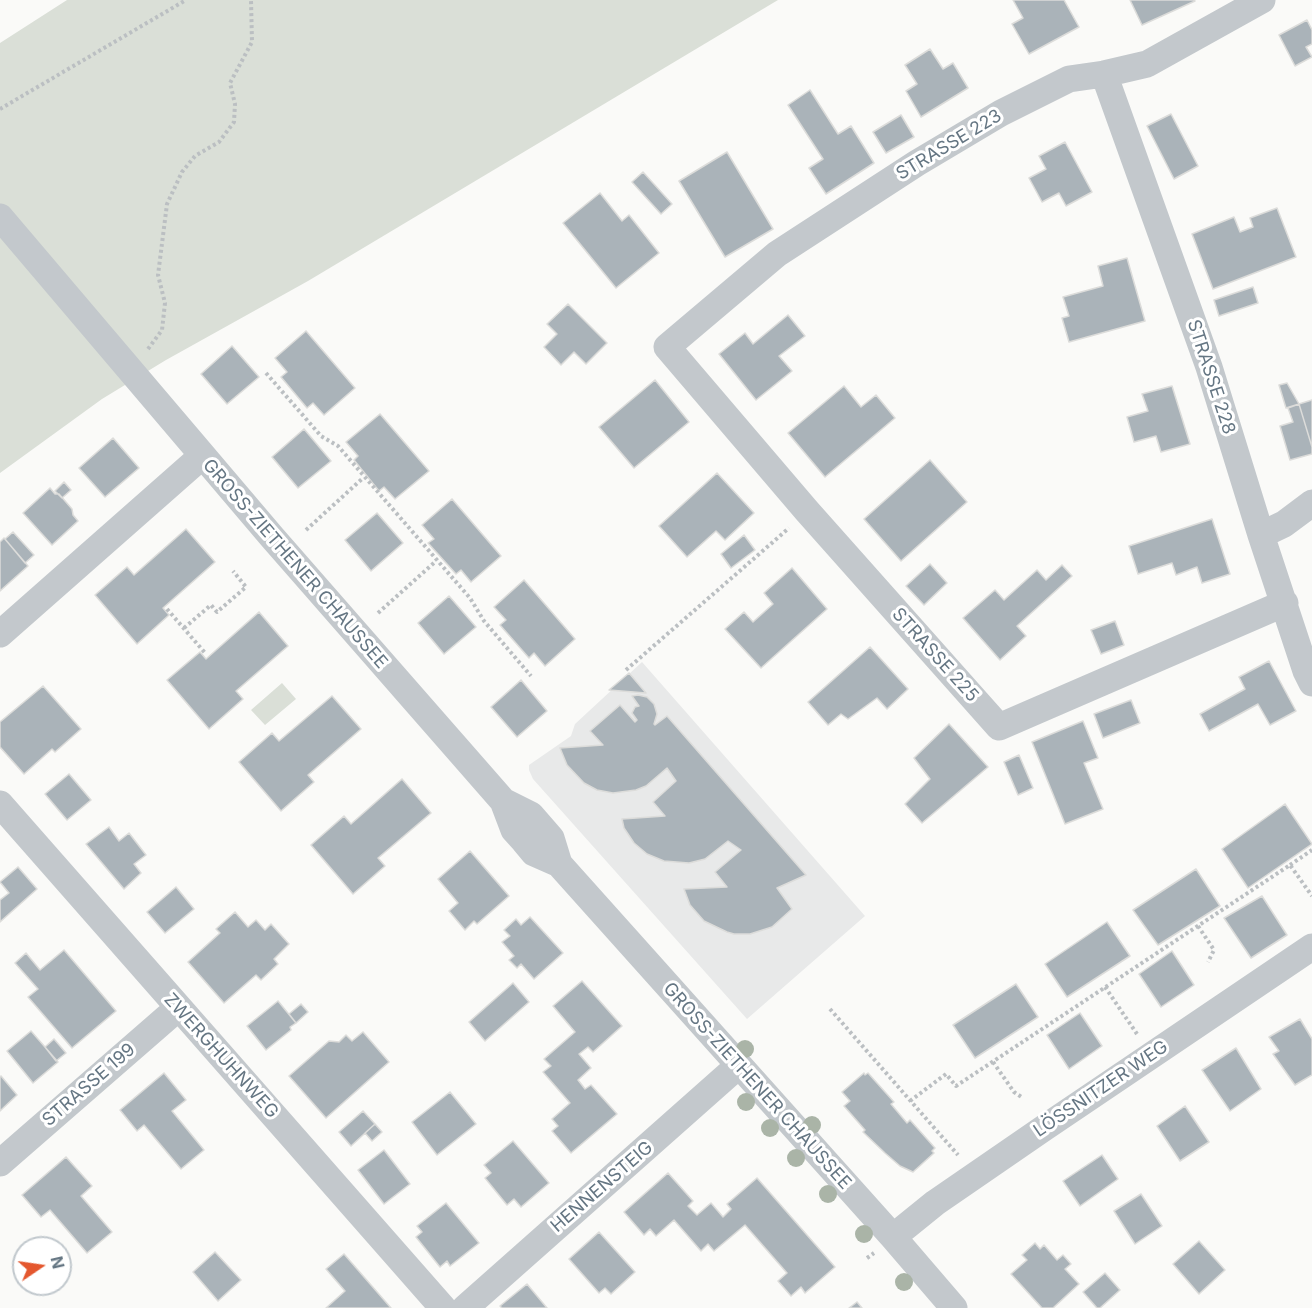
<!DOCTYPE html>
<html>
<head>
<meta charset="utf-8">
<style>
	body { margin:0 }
	#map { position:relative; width:1312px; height:1308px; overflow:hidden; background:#fafaf8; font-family:Inter,sans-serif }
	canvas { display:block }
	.north { position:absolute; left:12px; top:1236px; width:60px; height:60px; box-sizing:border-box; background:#fff; border:2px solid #c1c8cd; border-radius:50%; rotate:77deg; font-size:16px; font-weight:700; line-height:24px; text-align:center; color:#657683 }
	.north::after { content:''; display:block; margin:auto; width:21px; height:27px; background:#e4572e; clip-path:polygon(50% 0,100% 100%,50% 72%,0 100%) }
</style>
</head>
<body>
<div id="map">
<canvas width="1312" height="1308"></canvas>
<div class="north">N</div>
</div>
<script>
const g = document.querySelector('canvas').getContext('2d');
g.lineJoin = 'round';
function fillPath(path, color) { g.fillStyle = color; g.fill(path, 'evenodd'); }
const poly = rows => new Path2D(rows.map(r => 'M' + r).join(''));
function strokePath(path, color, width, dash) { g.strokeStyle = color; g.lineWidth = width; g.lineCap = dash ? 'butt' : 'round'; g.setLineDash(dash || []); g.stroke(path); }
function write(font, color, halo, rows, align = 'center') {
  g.font = font + ' Inter,sans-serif'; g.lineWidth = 6; g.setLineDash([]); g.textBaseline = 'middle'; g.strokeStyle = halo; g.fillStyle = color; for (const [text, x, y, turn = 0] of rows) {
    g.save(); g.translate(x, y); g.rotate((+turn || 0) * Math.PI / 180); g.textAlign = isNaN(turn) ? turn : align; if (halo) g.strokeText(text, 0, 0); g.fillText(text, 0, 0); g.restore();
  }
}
fillPath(poly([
	[642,662,865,916,747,1019,533,779,529,770,529,765,571,736,575,724]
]), '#e8e9e9');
fillPath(poly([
	[67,0,778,0,308,281,166,360,102,399,0,473,0,43],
	[282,683,296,699,265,725,251,710]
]), '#dadfd7');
const building = poly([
	[1013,0,1064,0,1079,27,1029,54,1012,24,1023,18,1013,0],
	[1130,0,1194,0,1195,1,1142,25,1130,0],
	[1307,20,1312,30,1312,44,1306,47,1312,57,1295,66,1279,35,1307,20],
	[930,49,943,69,953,63,968,88,921,117,906,91,917,84,905,65,930,49],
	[810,90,838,134,851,126,874,163,826,194,809,168,823,159,788,105,810,90],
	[1171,114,1198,166,1174,179,1147,126,1171,114],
	[901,115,914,137,886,153,873,132,901,115],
	[1065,142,1092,192,1066,206,1059,193,1042,202,1029,178,1046,169,1039,156,1065,142],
	[727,152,773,229,725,257,679,181,727,152],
	[643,172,672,204,661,214,632,182,643,172],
	[600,193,622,221,629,215,659,253,616,288,563,223,600,193],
	[1277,208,1296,257,1213,289,1192,234,1234,217,1240,232,1253,227,1250,218,1277,208],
	[1127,258,1145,321,1069,342,1062,318,1069,316,1063,297,1103,286,1098,266,1127,258],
	[1253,287,1258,303,1219,316,1214,300,1253,287],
	[568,304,607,343,586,364,574,352,561,365,544,347,557,334,547,324,568,304],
	[788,315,805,336,779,356,792,371,756,400,719,354,745,333,753,344,788,315],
	[306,331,355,388,324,415,313,403,307,408,281,377,287,372,275,358,306,331],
	[232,346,259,377,227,404,201,374,232,346],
	[655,380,689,422,634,468,599,427,655,380],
	[1287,383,1299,404,1286,408,1279,385,1287,383],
	[844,386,861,407,876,395,895,418,825,477,788,433,844,386],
	[1172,386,1190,444,1161,452,1156,436,1134,442,1127,417,1148,411,1142,394,1172,386],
	[1312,400,1312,447,1299,404,1312,400],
	[1299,404,1312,447,1312,454,1290,460,1280,426,1293,422,1288,408,1299,404],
	[380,414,429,471,395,499,384,487,379,491,354,460,358,456,346,442,380,414],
	[304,429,331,461,298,488,272,457,304,429],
	[113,438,139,468,105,497,79,468,113,438],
	[930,460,967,502,901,561,864,519,930,460],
	[717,473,754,513,725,540,716,531,687,557,659,526,717,473],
	[64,482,71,490,62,498,55,491,64,482],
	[50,488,55,494,59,494,72,509,73,515,78,521,52,545,23,513,50,488],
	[452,499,501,556,471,582,461,570,456,574,428,543,434,539,422,525,452,499],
	[377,513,403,543,371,571,345,540,377,513],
	[1212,519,1230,574,1202,583,1197,567,1176,575,1172,563,1138,574,1129,546,1212,519],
	[186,529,215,562,163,608,169,615,137,644,95,595,127,567,134,575,186,529],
	[13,532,34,555,25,563,5,539,13,532],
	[744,535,755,550,731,568,721,554,744,535],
	[4,538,28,566,0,591,0,542,4,538],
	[930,564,947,583,924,605,906,586,930,564],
	[1062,565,1072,576,1017,626,1026,636,1000,660,963,618,995,590,1004,600,1037,570,1046,580,1062,565],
	[792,568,827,609,761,668,725,629,744,612,753,622,773,604,764,593,792,568],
	[524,580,575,639,545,666,534,653,529,658,500,625,506,620,494,607,524,580],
	[449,596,476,627,444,654,418,623,449,596],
	[259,612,288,646,236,691,243,699,209,729,167,680,200,652,206,659,259,612],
	[1115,621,1124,645,1101,654,1091,630,1115,621],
	[870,647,908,689,887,709,877,698,848,719,841,714,828,725,808,702,870,647],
	[1269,661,1296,711,1270,725,1258,704,1209,731,1200,714,1245,689,1239,677,1269,661],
	[629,673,646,693,609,690,629,673],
	[521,680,547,711,517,737,491,707,521,680],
	[43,686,81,729,55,752,52,749,24,774,0,747,0,722,43,686],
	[638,695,647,697,654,704,657,714,654,724,655,725,667,716,806,875,777,888,792,909,772,927,750,934,734,934,727,932,704,921,690,905,684,889,727,887,715,872,741,850,728,841,705,859,689,863,664,861,647,854,634,843,624,828,622,819,665,816,653,802,676,781,667,768,646,786,636,790,613,793,597,790,584,783,567,765,560,748,603,745,590,731,620,705,635,722,637,720,632,713,635,707,639,706,632,696,638,695],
	[332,696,361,729,308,775,314,782,281,811,239,762,272,733,279,741,332,696],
	[1131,700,1140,723,1103,738,1094,714,1131,700],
	[1083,721,1098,758,1084,763,1103,809,1065,824,1032,742,1083,721],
	[949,724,988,767,922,823,905,804,930,779,914,758,949,724],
	[1019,755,1033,788,1018,795,1004,762,1019,755],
	[69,774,91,800,67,820,45,794,69,774],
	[402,779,431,813,378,858,385,866,353,894,311,845,344,816,351,824,402,779],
	[1285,804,1312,844,1248,888,1222,849,1285,804],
	[109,827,119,841,129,833,146,855,134,864,141,873,124,889,86,844,109,827],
	[470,851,509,896,477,924,474,921,465,930,449,911,458,903,438,879,470,851],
	[18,867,37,889,0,922,0,900,9,893,0,882,18,867],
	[1196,869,1220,906,1158,945,1133,910,1196,869],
	[176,887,194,909,165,933,147,912,176,887],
	[1262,896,1287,935,1251,958,1224,918,1262,896],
	[235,912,248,927,256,920,265,930,271,924,289,944,274,959,278,964,261,980,256,975,224,1003,188,962,220,933,216,929,235,912],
	[530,917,563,953,534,979,521,964,517,968,509,960,514,956,502,942,510,936,504,930,516,919,521,925,530,917],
	[1107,922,1130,956,1067,997,1045,964,1107,922],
	[64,950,116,1011,72,1048,28,997,38,989,15,963,26,953,40,970,64,950],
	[1172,951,1194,985,1161,1007,1139,974,1172,951],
	[582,981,622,1026,593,1052,588,1047,579,1054,591,1068,578,1080,585,1089,591,1085,617,1114,571,1153,552,1131,558,1126,552,1119,570,1103,543,1072,551,1066,544,1059,575,1032,553,1006,582,981],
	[513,983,529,1002,485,1041,469,1022,513,983],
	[1016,984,1038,1017,975,1058,953,1025,1016,984],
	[278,1001,296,1023,290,1027,291,1030,266,1050,247,1026,278,1001],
	[301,1004,308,1012,296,1023,289,1014,301,1004],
	[1080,1013,1102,1046,1069,1069,1047,1035,1080,1013],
	[1300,1019,1312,1039,1312,1075,1295,1085,1273,1054,1279,1051,1269,1037,1300,1019],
	[31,1031,58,1062,33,1083,7,1051,31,1031],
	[363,1032,389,1062,326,1118,289,1076,329,1041,339,1042,346,1035,352,1041,363,1032],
	[54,1039,66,1053,56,1061,45,1047,54,1039],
	[1236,1048,1261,1089,1230,1111,1202,1070,1236,1048],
	[164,1073,186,1100,172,1111,204,1150,181,1169,144,1125,137,1131,120,1110,164,1073],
	[864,1073,865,1075,868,1073,894,1102,891,1104,907,1123,910,1120,935,1148,932,1151,934,1153,913,1172,900,1166,885,1153,863,1132,865,1130,844,1106,850,1101,842,1092,864,1073],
	[1,1076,17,1095,0,1111,0,1077,1,1076],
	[450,1092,476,1124,437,1155,412,1122,450,1092],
	[1185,1106,1209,1142,1180,1161,1157,1126,1185,1106],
	[363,1111,375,1124,351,1146,339,1132,363,1111],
	[375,1124,382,1132,372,1141,365,1133,375,1124],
	[513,1141,549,1183,521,1207,514,1199,507,1205,485,1178,491,1173,484,1165,513,1141],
	[384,1150,410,1184,384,1204,358,1170,384,1150],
	[1102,1155,1118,1179,1080,1206,1063,1181,1102,1155],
	[66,1157,92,1186,81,1196,112,1232,87,1253,50,1210,41,1217,22,1195,66,1157],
	[668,1173,693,1201,688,1206,697,1215,711,1203,723,1217,731,1209,727,1204,757,1178,835,1267,805,1293,801,1287,791,1296,778,1281,787,1273,745,1225,714,1251,708,1244,701,1251,674,1220,656,1236,650,1229,644,1235,624,1212,668,1173],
	[1141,1194,1162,1226,1135,1244,1114,1211,1141,1194],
	[446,1203,479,1243,450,1266,447,1261,440,1267,416,1237,422,1232,417,1226,446,1203],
	[599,1232,635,1272,611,1294,605,1288,599,1293,569,1259,599,1232],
	[1199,1241,1225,1270,1199,1294,1173,1264,1199,1241],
	[1035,1243,1040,1249,1044,1245,1057,1260,1063,1255,1071,1264,1065,1269,1079,1284,1053,1308,1042,1308,1011,1274,1027,1260,1022,1255,1035,1243],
	[215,1252,241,1280,218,1301,193,1272,215,1252],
	[344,1254,391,1308,326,1308,345,1291,326,1269,344,1254],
	[1105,1273,1120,1290,1100,1308,1097,1308,1083,1292,1105,1273],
	[527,1284,547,1308,502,1308,500,1306,527,1284],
	[857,1302,862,1308,849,1308,857,1302]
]);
fillPath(building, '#aab3b9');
strokePath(building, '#dcdcda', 1.5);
strokePath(poly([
	[0,109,186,0],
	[148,349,162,330,165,303,158,275,167,204,182,172,195,156,219,142,234,122,235,104,230,83,252,42,251,0],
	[266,373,321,436,338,446,470,598,484,621,531,676],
	[306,530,363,478],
	[167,609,206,654],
	[378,613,436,561],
	[184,628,211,605,217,612,246,587,233,571],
	[626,670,789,528],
	[1290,865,1312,850],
	[1198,926,1214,950,1208,962],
	[1105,987,1137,1034],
	[830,1009,958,1155],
	[993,1062,1014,1092,1023,1098],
	[910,1101,946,1074,956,1086,1290,865,1312,896],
	[867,1258,874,1253]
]), '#bbbfc2', 4, [3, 3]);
strokePath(poly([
	[1262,0,1147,64,1104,74,1069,79,1001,113,917,163,777,254,667,347,807,511,999,727,1285,603],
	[1104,74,1209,367,1261,535,1306,671,1312,683],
	[0,217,272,537,503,801,514,830,524,841,534,853,559,864,893,1237,954,1308],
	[1261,535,1284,524,1312,503],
	[0,634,202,456],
	[503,801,531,815,551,838,559,864],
	[0,804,443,1308],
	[0,1163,178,1008],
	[893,1237,935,1203,1044,1128,1312,947],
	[465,1308,738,1066]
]), '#c3c8cc', 27);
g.fillStyle = '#aab4a7';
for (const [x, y] of [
	[745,1049],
	[746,1102],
	[812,1125],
	[770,1128],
	[796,1158],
	[828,1194],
	[864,1234],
	[904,1282]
]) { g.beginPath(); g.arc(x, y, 9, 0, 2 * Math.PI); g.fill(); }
write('18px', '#657683', '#fff', [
	["STRASSE 223",949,145,-31],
	["STRASSE 228",1211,377,72],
	["GROSS-ZIETHENER CHAUSSEE",295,564,49],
	["STRASSE 225",935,655,48],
	["ZWERGHUHNWEG",221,1056,48],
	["STRASSE 199",89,1085,-41],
	["GROSS-ZIETHENER CHAUSSEE",757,1086,48],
	["LÖSSNITZER WEG",1101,1089,-34],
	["HENNENSTEIG",602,1187,-41]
]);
</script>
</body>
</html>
